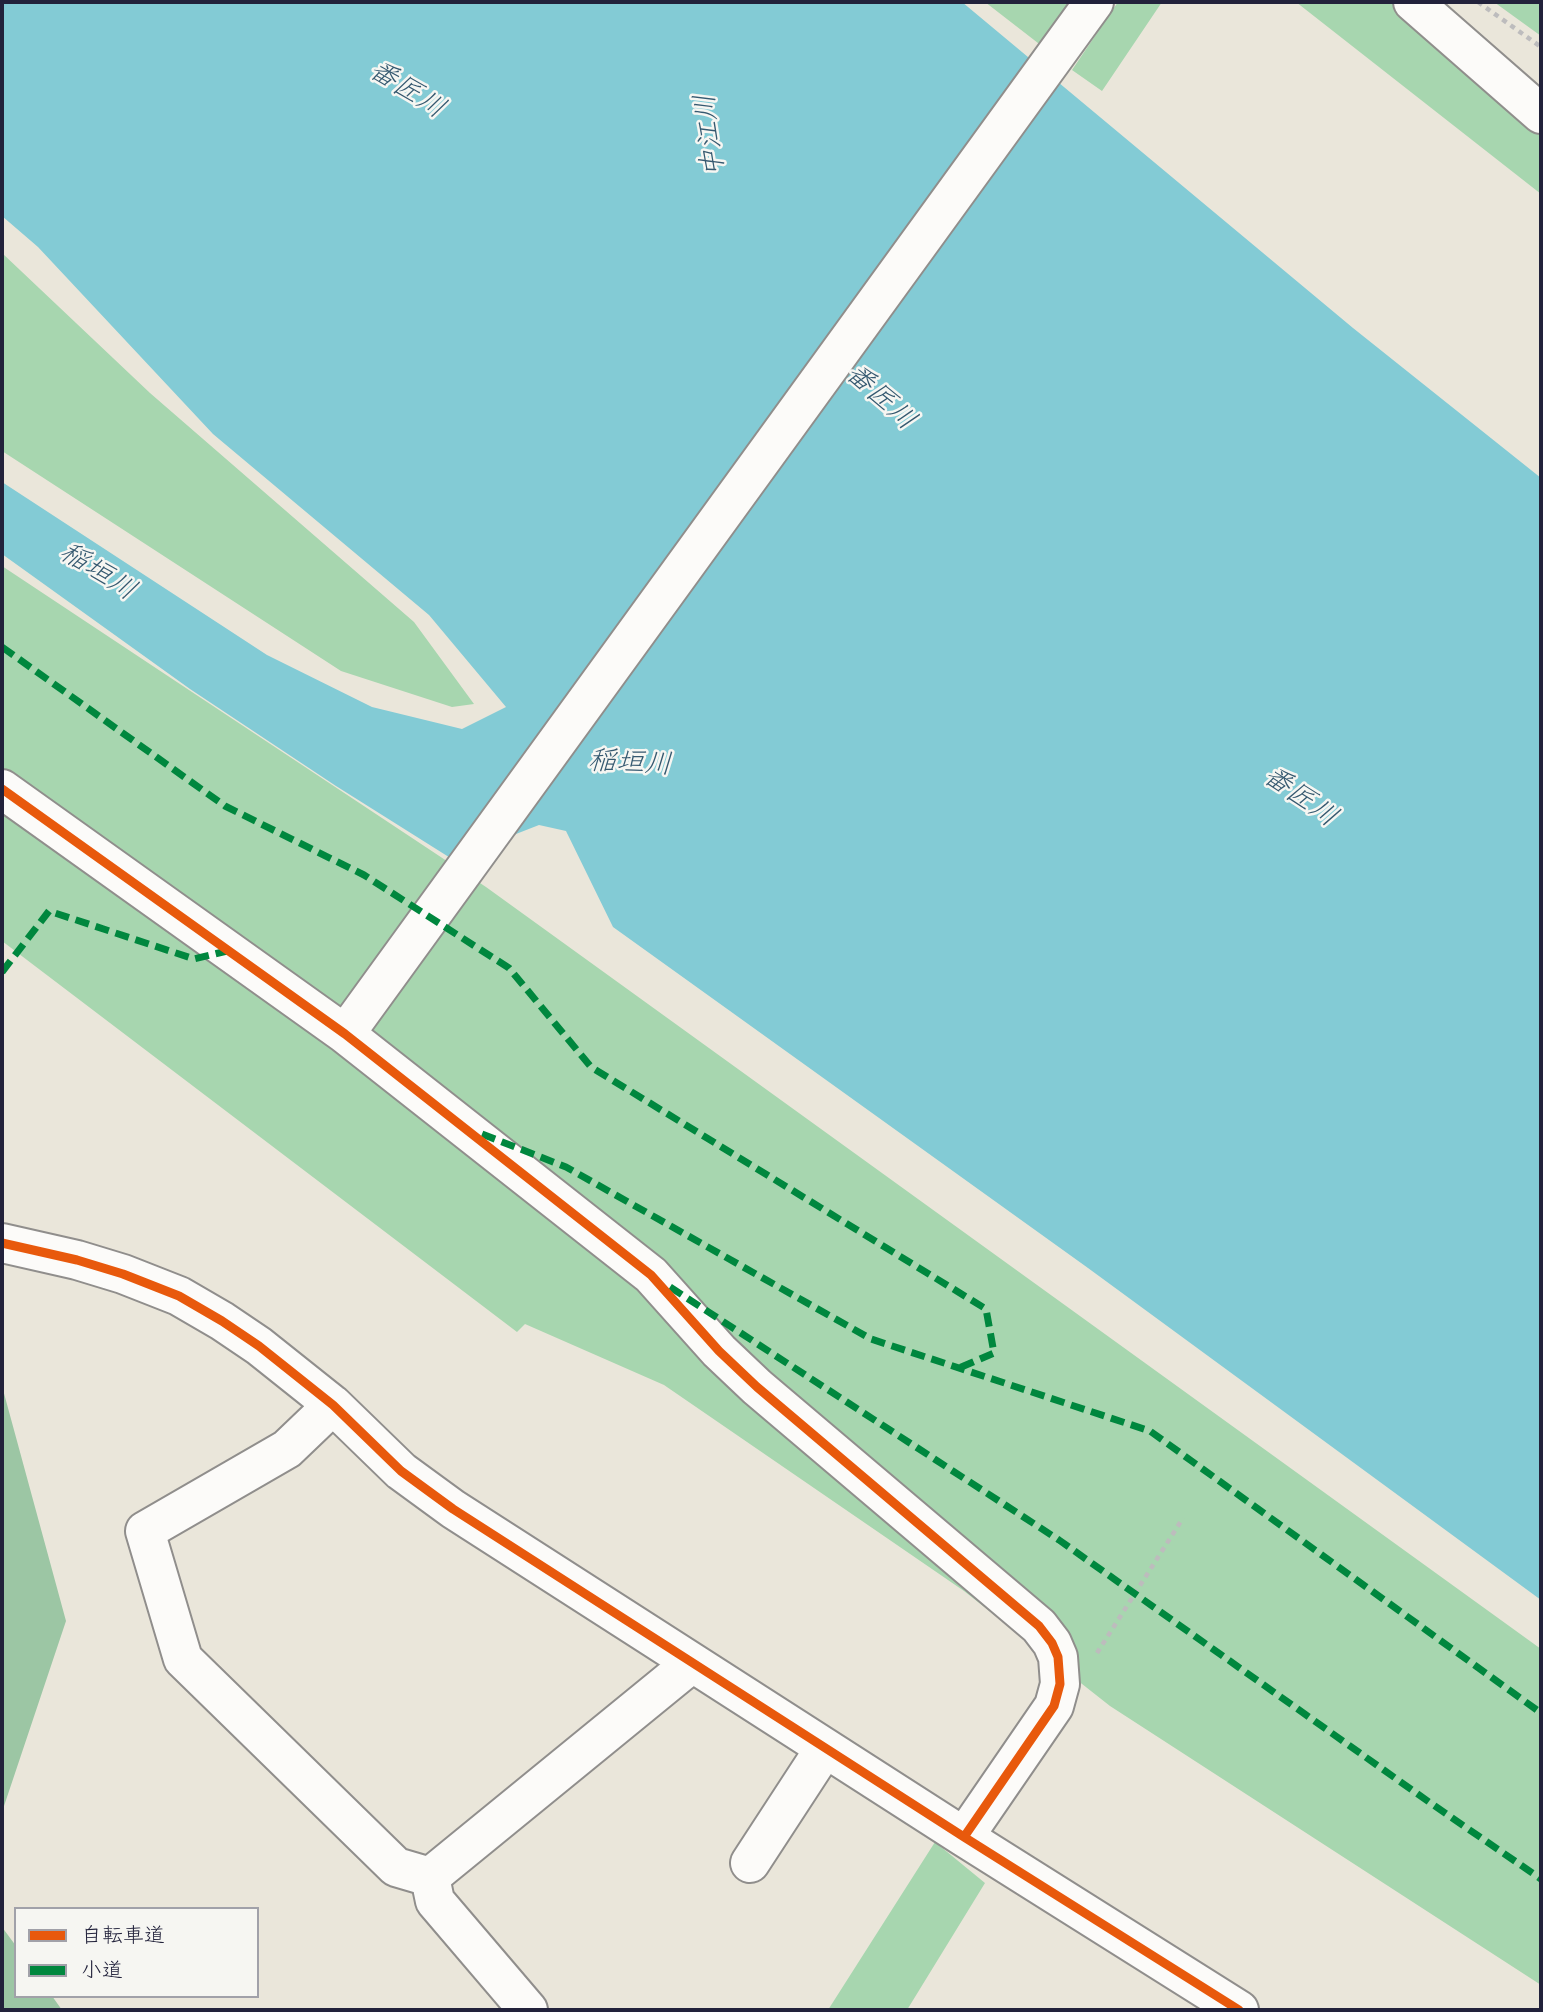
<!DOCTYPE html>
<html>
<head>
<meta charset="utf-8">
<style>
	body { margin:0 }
	#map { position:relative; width:1543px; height:2012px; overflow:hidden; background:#eae6da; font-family:Dekko,"Klee One",sans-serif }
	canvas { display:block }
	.frame { position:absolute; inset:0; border:4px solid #22223b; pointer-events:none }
	.legend { position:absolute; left:14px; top:1907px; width:245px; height:91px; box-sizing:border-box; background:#f6f6f2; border:2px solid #a1a1a9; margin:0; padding:9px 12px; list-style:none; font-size:21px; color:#22223b }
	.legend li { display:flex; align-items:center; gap:14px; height:35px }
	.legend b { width:35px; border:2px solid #a1a1a9 }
</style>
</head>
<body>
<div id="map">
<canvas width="1543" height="2012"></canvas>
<div class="frame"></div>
<ul class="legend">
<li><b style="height:9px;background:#e8590c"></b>自転車道</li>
<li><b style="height:9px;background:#00873e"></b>小道</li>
</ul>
</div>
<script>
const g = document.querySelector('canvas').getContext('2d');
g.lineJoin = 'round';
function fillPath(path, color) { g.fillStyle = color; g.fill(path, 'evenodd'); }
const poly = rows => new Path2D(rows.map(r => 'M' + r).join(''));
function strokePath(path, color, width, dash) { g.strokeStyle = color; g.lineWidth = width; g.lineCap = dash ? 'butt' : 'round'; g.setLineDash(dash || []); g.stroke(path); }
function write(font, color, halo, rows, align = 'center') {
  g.font = font + ' Dekko,"Klee One",sans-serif'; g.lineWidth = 5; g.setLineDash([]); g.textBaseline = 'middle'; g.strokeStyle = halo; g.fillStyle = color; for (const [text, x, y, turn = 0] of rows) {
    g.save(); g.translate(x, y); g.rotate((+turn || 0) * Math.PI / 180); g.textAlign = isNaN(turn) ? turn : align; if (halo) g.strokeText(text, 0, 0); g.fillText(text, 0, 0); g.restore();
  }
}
fillPath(poly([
	[985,2,1082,2,1047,50],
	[1118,2,1162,2,1102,91,1072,70],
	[1296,2,1392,2,1541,136,1541,194],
	[1494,2,1541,2,1541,36],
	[2,253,150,393,414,622,474,704,452,707,341,671,2,451],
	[2,566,486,887,1541,1649,1541,1985,1110,1706,964,1591,664,1385,525,1324,517,1332,2,941],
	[935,1842,985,1883,907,2010,828,2010]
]), '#a7d6af');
fillPath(poly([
	[2,1386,66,1621,2,1812],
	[2,1927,16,1946,16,1996,52,1996,62,2010,2,2010]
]), '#9cc6a4');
fillPath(poly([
	[2,2,962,2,1353,328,1541,478,1541,1600,1088,1268,613,927,566,831,539,825,452,859,336,786,190,689,2,554,2,482,267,655,372,707,462,729,506,707,429,615,213,434,38,247,2,216]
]), '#83cbd5');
const street = poly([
	[1413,2,1541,114],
	[2,789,345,1034,651,1275,719,1351,757,1387,1039,1626,1052,1643,1058,1657,1060,1684,1054,1706,964,1837],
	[345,1034,1094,2],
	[2,1243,77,1260,123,1274,179,1296,222,1321,259,1346,333,1405,401,1471,453,1509,964,1837,1239,2010],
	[333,1405,287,1449,145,1531,183,1659,396,1867,430,1877],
	[750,1863,825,1748],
	[528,2010,435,1901,430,1877,692,1663]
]);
strokePath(street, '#908e8c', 42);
strokePath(poly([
	[1478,2,1541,47],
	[1097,1653,1183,1518]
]), '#bdbcbd', 4.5, [5, 5]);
strokePath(street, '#fcfbf9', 38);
strokePath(poly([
	[2,647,225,806,364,875,509,968,591,1067,986,1309,994,1353,959,1368],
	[2,972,49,911,194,959,227,951],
	[482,1134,566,1167,871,1339,1150,1431,1541,1713],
	[670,1287,1059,1540,1429,1802,1541,1879]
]), '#00873e', 7, [14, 7]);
strokePath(poly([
	[2,789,345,1034,651,1275,719,1351,757,1387,1039,1626,1052,1643,1058,1657,1060,1684,1054,1706,964,1837],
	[2,1243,77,1260,123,1274,179,1296,222,1321,259,1346,333,1405,401,1471,453,1509,964,1837,1239,2010]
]), '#e8590c', 9);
write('italic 28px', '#355970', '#f6f6f2', [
	["番匠川",405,93,32],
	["中江川",714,135,-97],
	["番匠川",878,400,42],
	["稲垣川",96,575,32],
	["稲垣川",630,767,3],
	["番匠川",1298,800,35]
]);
</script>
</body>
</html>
